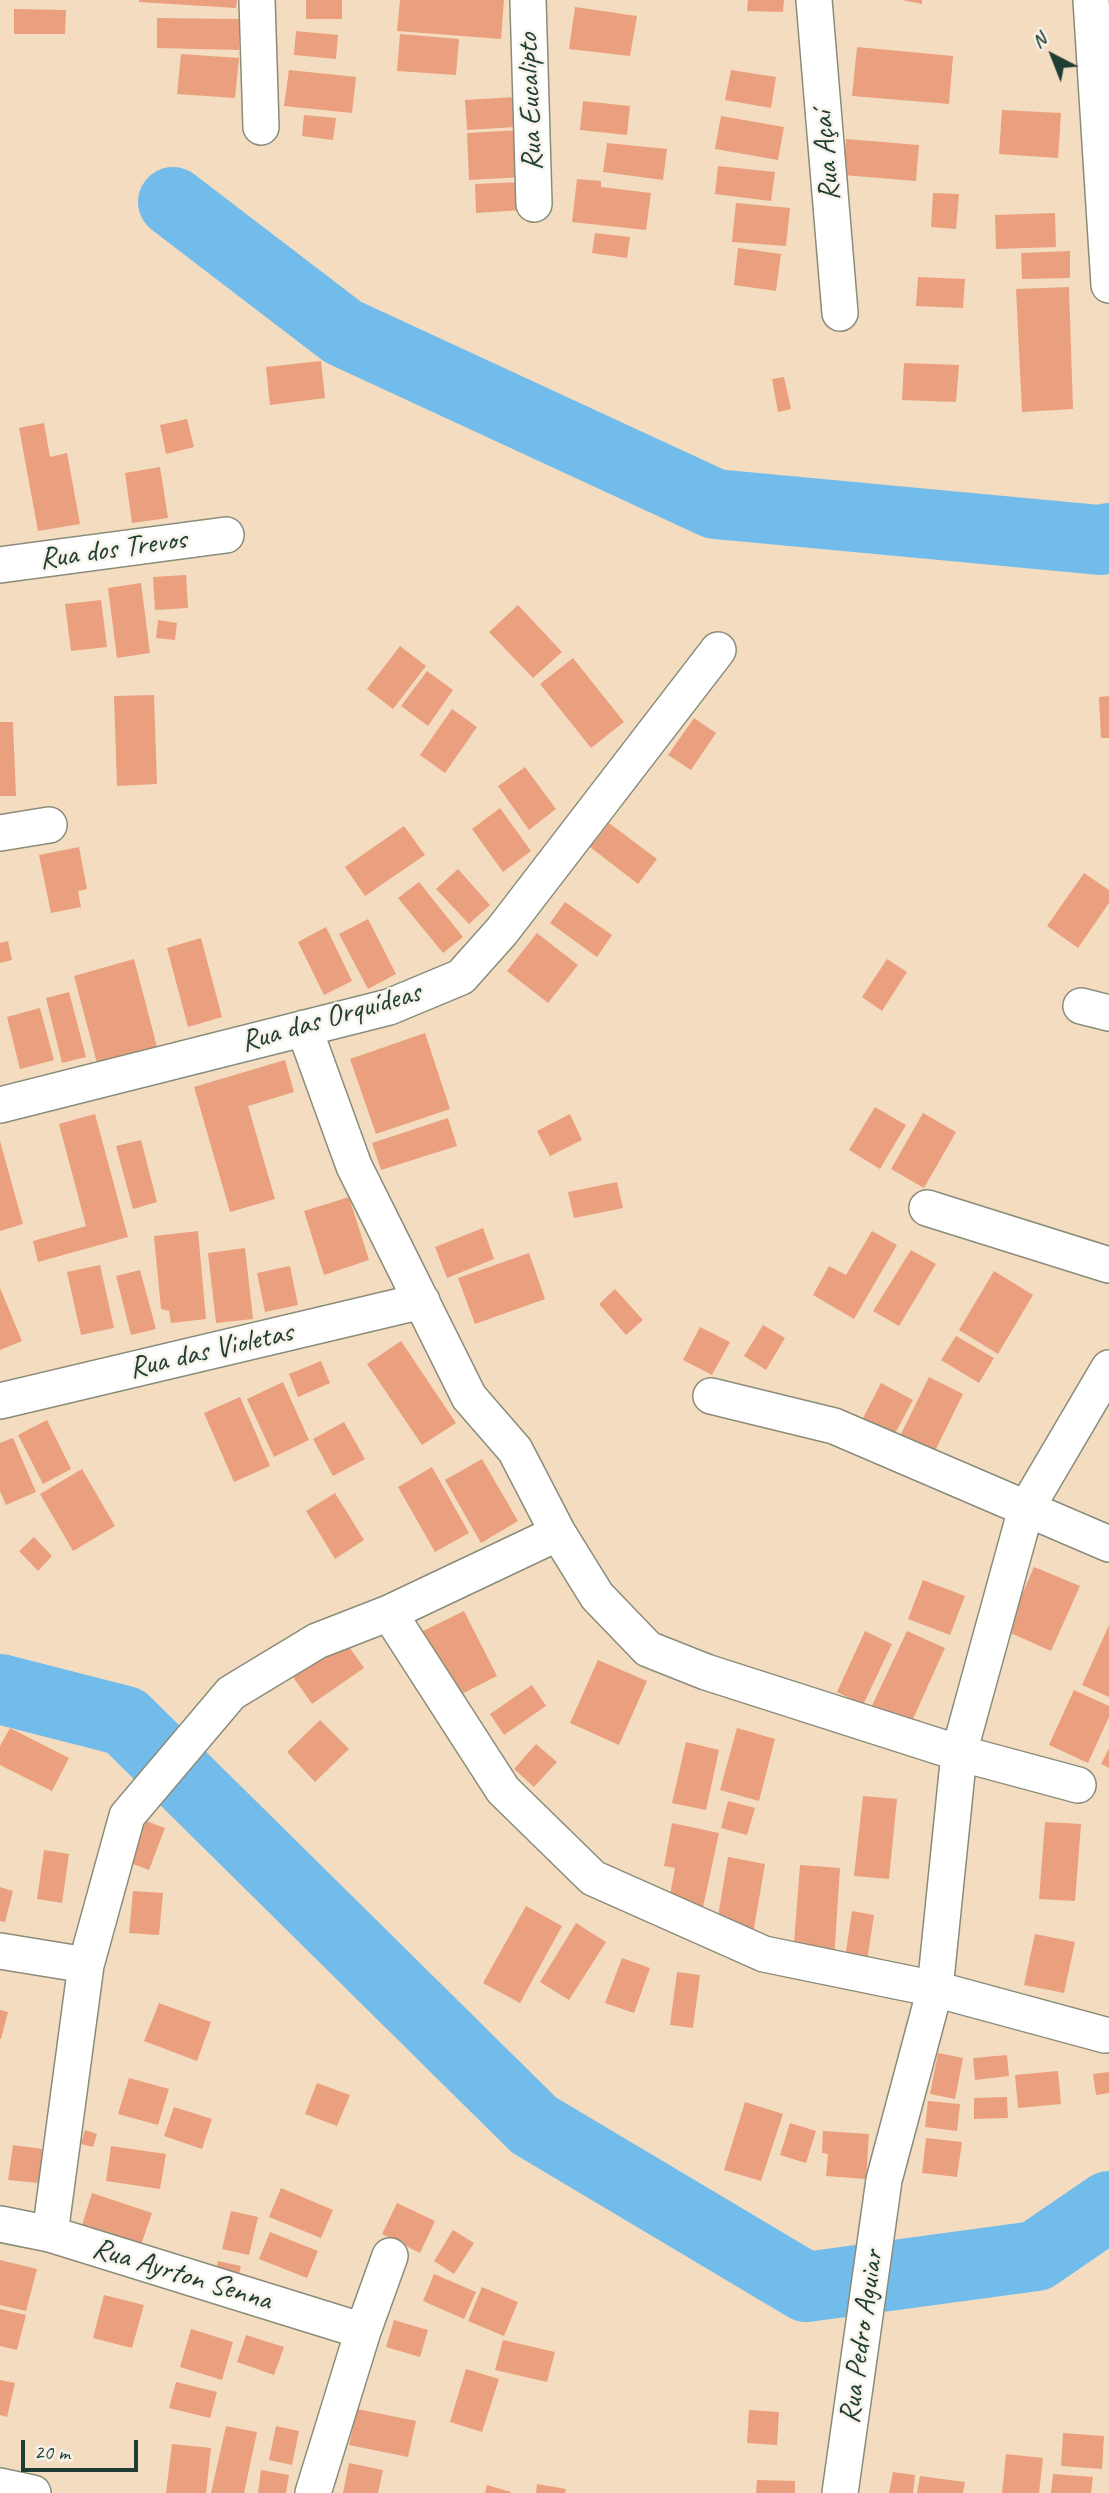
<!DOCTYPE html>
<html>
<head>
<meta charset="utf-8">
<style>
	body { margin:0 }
	#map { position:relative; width:1109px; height:2493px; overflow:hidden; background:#f4dcc0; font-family:Caveat,sans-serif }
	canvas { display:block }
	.north { position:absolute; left:1018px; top:21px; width:70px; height:70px; -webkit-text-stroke:5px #f7f3e8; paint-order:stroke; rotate:318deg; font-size:19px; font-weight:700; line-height:28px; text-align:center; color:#1f3d34 }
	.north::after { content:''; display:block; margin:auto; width:24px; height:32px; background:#1f3d34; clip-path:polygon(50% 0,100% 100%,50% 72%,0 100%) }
	.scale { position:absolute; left:21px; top:2440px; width:117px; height:32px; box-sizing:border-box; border:4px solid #1f3d34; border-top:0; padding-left:9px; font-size:21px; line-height:24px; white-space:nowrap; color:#1f3d34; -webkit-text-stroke:5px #f7f3e8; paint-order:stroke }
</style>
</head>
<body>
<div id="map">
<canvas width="1109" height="2493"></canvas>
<div class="north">N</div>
<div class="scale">20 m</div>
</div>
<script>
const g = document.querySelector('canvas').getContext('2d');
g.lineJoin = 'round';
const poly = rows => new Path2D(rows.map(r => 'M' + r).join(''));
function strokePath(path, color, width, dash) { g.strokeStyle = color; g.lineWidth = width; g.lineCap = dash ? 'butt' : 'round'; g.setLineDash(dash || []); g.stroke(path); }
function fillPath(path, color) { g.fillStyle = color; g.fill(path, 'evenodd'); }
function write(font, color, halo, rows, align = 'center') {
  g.font = font + ' Caveat,sans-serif'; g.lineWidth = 5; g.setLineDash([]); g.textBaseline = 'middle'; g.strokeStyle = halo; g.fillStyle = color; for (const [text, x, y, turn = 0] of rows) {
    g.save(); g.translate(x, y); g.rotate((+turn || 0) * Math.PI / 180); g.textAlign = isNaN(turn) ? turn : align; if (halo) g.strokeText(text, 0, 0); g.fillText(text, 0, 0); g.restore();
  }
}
strokePath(poly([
	[173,202,343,332,715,504,1100,540,1109,538],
	[0,1689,125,1721,534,2125,806,2287,1036,2256,1109,2206]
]), '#72bceb', 70);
fillPath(poly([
	[139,0,237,0,236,8,139,2],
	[306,0,342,0,342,19,306,19],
	[400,0,504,0,501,39,397,31],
	[748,0,784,0,783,12,747,11],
	[902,0,922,0,922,4],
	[575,7,637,16,630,56,569,49],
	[14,9,66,10,65,34,14,34],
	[157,18,239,19,239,50,157,48],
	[296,31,338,35,336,59,294,55],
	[400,34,459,39,456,75,397,71],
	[857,47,953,56,949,104,852,96],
	[181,54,239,58,235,98,177,94],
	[289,70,356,77,352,113,284,106],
	[731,70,776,77,771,108,725,100],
	[514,97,515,127,467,130,465,100],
	[583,101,630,106,627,135,580,130],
	[1002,110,1061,113,1058,158,999,154],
	[304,115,336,118,333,140,302,136],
	[721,116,784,127,778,160,715,149],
	[521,130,523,177,469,180,467,133],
	[846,139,919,145,916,181,843,175],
	[607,143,667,149,663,180,603,172],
	[718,166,775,172,771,201,715,194],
	[577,179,601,181,601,187,651,193,646,230,572,222],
	[521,182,523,210,476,213,475,184],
	[933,193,959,194,956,229,931,227],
	[736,203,790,208,786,246,732,242],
	[1055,213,1056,247,996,249,995,215],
	[595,233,630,237,627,258,592,253],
	[738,248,781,254,776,291,734,285],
	[1070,251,1070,278,1022,279,1021,253],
	[918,277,965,279,963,308,916,306],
	[1069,287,1073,409,1022,412,1016,289],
	[321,361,325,398,270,405,266,367],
	[904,363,959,365,956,402,902,400],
	[784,377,791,409,778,412,772,379],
	[187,419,194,447,166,454,160,425],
	[44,423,50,457,67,453,80,524,38,531,19,428],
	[160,467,168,518,132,523,125,473],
	[186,575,188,608,155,610,153,577],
	[141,583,150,653,117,658,108,588],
	[101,600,107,647,71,651,65,604],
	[518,605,562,652,533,678,489,632],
	[158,620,177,623,175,640,156,638],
	[400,646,426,666,393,709,367,689],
	[573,658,624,722,591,748,540,684],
	[427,671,453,690,428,726,401,706],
	[154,695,157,784,117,786,114,696],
	[1109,696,1109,738,1101,738,1099,697],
	[452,709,477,727,445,773,420,755],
	[694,718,716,733,691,770,668,755],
	[0,722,13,722,16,796,0,796],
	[525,767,556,809,529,830,498,786],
	[500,808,531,851,503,872,472,829],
	[609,823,657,859,638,884,590,847],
	[404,826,425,855,365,896,345,867],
	[79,847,87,889,78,891,81,907,51,913,39,855],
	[458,869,490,905,469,924,436,889],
	[1084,873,1109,890,1109,903,1078,948,1047,926],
	[419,882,463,937,443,953,398,898],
	[565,902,612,935,597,957,550,923],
	[368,919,396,974,368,989,339,934],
	[326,927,352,981,324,995,298,942],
	[537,933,578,965,548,1003,507,971],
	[201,938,222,1017,188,1027,167,948],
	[8,941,12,960,0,963,0,943],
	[134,959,157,1047,97,1063,74,976],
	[887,959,907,972,882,1011,862,997],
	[69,992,86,1057,62,1063,46,998],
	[40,1008,54,1060,20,1069,7,1017],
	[425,1033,450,1109,376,1134,350,1059],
	[285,1060,294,1092,248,1106,275,1199,230,1212,194,1087],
	[875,1107,906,1125,880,1169,849,1150],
	[923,1113,956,1132,924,1188,891,1169],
	[95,1114,128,1237,38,1262,33,1241,86,1226,59,1124],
	[570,1114,582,1140,550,1156,537,1131],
	[448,1118,457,1146,381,1170,372,1143],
	[141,1140,157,1202,133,1209,116,1146],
	[0,1141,23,1224,0,1231],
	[617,1182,623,1208,574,1218,568,1192],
	[349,1197,369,1260,324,1275,304,1211],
	[483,1228,494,1259,447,1278,435,1247],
	[198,1231,206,1319,171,1323,169,1311,161,1309,154,1236],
	[872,1231,897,1245,854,1319,813,1295,829,1266,846,1275],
	[245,1248,253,1319,216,1323,208,1253],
	[911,1250,936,1264,899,1326,873,1311],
	[529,1253,545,1299,475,1324,458,1278],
	[100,1265,114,1328,81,1335,67,1272],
	[290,1266,298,1305,265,1312,257,1273],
	[140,1270,156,1329,131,1335,116,1276],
	[994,1271,1033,1295,998,1354,959,1330],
	[0,1288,22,1341,0,1350],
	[615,1289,643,1320,626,1335,599,1304],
	[763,1325,785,1338,766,1370,744,1356],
	[700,1327,730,1342,712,1375,683,1360],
	[956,1336,994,1358,979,1383,941,1360],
	[401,1341,456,1423,422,1445,367,1364],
	[321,1361,330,1383,298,1397,289,1374],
	[929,1377,963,1394,932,1457,898,1440],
	[283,1382,309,1440,274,1457,247,1399],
	[881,1383,913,1400,892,1439,861,1422],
	[240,1397,270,1466,234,1482,204,1413],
	[47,1420,71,1469,43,1484,18,1435],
	[344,1422,365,1459,333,1476,313,1439],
	[13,1438,36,1492,6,1505,0,1491,0,1443],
	[482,1459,518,1521,481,1543,445,1480],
	[432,1467,469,1533,435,1552,398,1487],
	[82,1469,115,1526,73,1551,40,1494],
	[335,1493,364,1540,335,1559,306,1511],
	[34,1537,52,1556,38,1571,19,1551],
	[1034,1567,1080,1586,1051,1651,1006,1631],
	[923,1580,965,1596,950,1635,908,1619],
	[464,1611,497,1676,452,1699,419,1633],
	[1109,1625,1109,1697,1082,1685],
	[865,1631,892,1644,863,1705,837,1692],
	[907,1631,945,1648,907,1732,868,1714],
	[343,1638,364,1668,312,1704,291,1674],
	[598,1660,647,1681,619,1745,570,1723],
	[532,1685,546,1706,504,1735,490,1714],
	[1074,1690,1109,1706,1109,1717,1088,1763,1049,1745],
	[320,1720,349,1749,315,1782,287,1752],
	[10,1728,69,1758,52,1791,0,1765,0,1746],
	[737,1728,775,1739,759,1801,720,1790],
	[686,1742,719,1750,706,1810,672,1803],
	[536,1744,557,1762,534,1787,514,1769],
	[1109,1748,1109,1768,1101,1764],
	[863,1796,897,1799,889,1879,854,1876],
	[728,1801,755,1808,747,1835,721,1828],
	[133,1816,165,1828,149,1870,117,1858],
	[1045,1822,1081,1824,1075,1901,1039,1899],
	[672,1823,719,1833,702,1912,668,1906,675,1868,664,1866],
	[44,1850,69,1854,62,1903,37,1899],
	[728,1857,765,1864,753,1934,716,1928],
	[800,1865,840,1868,834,1959,793,1957],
	[0,1887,13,1891,5,1922,0,1921],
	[133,1891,163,1893,159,1935,129,1933],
	[526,1906,562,1926,520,2003,483,1983],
	[852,1911,874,1915,866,1968,844,1965],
	[576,1923,606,1942,569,2000,540,1982],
	[1035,1934,1075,1942,1064,1993,1024,1985],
	[622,1958,650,1968,634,2013,605,2003],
	[677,1972,700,1975,693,2028,670,2025],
	[159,2003,211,2022,197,2061,144,2041],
	[0,2010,8,2012,1,2039,0,2039],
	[938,2053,963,2058,955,2099,930,2094],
	[1007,2055,1009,2076,975,2080,973,2058],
	[1058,2071,1061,2104,1018,2108,1015,2075],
	[1109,2072,1109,2093,1096,2095,1093,2074],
	[129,2078,169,2089,158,2125,118,2114],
	[317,2083,350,2095,337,2126,305,2114],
	[1007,2097,1008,2118,974,2119,974,2098],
	[928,2101,960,2104,957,2131,925,2127],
	[745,2102,783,2114,761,2181,724,2170],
	[174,2107,212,2119,202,2149,164,2136],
	[790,2123,816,2131,806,2163,780,2155],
	[85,2130,97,2134,93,2147,81,2144],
	[823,2131,869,2134,866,2179,826,2176,828,2154,822,2153],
	[926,2138,962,2142,957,2177,922,2173],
	[13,2145,43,2149,38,2183,8,2180],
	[111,2146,166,2154,160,2189,106,2181],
	[281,2188,333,2210,321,2238,269,2217],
	[92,2193,152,2213,141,2245,82,2225],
	[397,2203,435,2221,420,2253,382,2234],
	[231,2211,258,2217,249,2255,222,2249],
	[453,2230,474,2243,454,2274,434,2261],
	[270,2232,318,2251,307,2278,259,2259],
	[0,2260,37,2269,26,2311,0,2305],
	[218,2261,241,2266,236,2286,213,2281],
	[434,2274,476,2292,464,2319,423,2301],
	[482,2287,518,2302,504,2336,468,2321],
	[104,2295,144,2305,132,2348,93,2338],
	[0,2309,26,2315,17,2350,0,2346],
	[394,2320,428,2330,420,2357,386,2347],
	[191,2329,233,2342,222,2380,180,2367],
	[246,2335,284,2347,274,2375,237,2362],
	[503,2340,555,2352,547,2382,495,2370],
	[466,2369,499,2379,482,2432,450,2422],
	[0,2380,15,2383,7,2417,0,2415],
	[176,2382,217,2392,210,2418,169,2408],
	[357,2409,416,2421,408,2457,349,2445],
	[749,2410,779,2412,777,2445,747,2443],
	[226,2426,257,2432,244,2493,211,2493],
	[276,2426,299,2431,292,2465,269,2460],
	[1063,2433,1104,2436,1102,2469,1061,2466],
	[172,2444,211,2448,206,2493,166,2493],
	[1006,2454,1043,2458,1039,2493,1002,2493],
	[349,2463,383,2470,378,2493,343,2493],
	[261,2470,289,2475,286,2493,258,2493],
	[893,2472,915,2475,913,2493,889,2493],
	[1053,2474,1093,2477,1091,2493,1051,2493],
	[920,2476,965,2482,963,2493,917,2493],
	[757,2480,795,2481,795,2493,756,2493],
	[537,2484,566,2489,565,2493,536,2493],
	[487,2485,511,2492,511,2493,485,2493]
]), '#eaa07f');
const street = poly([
	[257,0,261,127],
	[528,0,534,204],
	[814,0,840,313],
	[1091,0,1109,285],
	[0,565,226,535],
	[0,833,49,825],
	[1081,1006,1109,1013],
	[304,1028,354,1166,469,1397,515,1450,558,1533,597,1596,648,1649,706,1672,959,1753,1078,1785],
	[0,1105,389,1007,461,977,502,931,718,650],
	[927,1208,1109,1265],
	[711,1396,834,1426,1109,1544],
	[0,1401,422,1301],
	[389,1613,503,1790,593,1878,764,1954,935,1989,1105,2035],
	[0,1951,86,1965],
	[0,2224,50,2234,363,2331],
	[50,2234,86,1965,127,1816,231,1693,317,1641,389,1613,558,1533],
	[0,2486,33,2493],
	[313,2493,363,2331,390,2256],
	[840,2493,884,2180,935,1989,959,1753,1026,1509,1109,1368]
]);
strokePath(street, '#8a8c7a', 38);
strokePath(street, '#fff', 35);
write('30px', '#1f3d34', '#f7f3e8', [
	["Rua Eucalipto",531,102,-92],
	["Rua Açaí",827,156,-95],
	["Rua dos Trevos",113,550,-8],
	["Rua das Orquídeas",331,1018,-16],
	["Rua das Violetas",211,1351,-13],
	["Rua Ayrton Senna",182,2275,17],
	["Rua Pedro Aguiar",862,2337,-82]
]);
</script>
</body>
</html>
